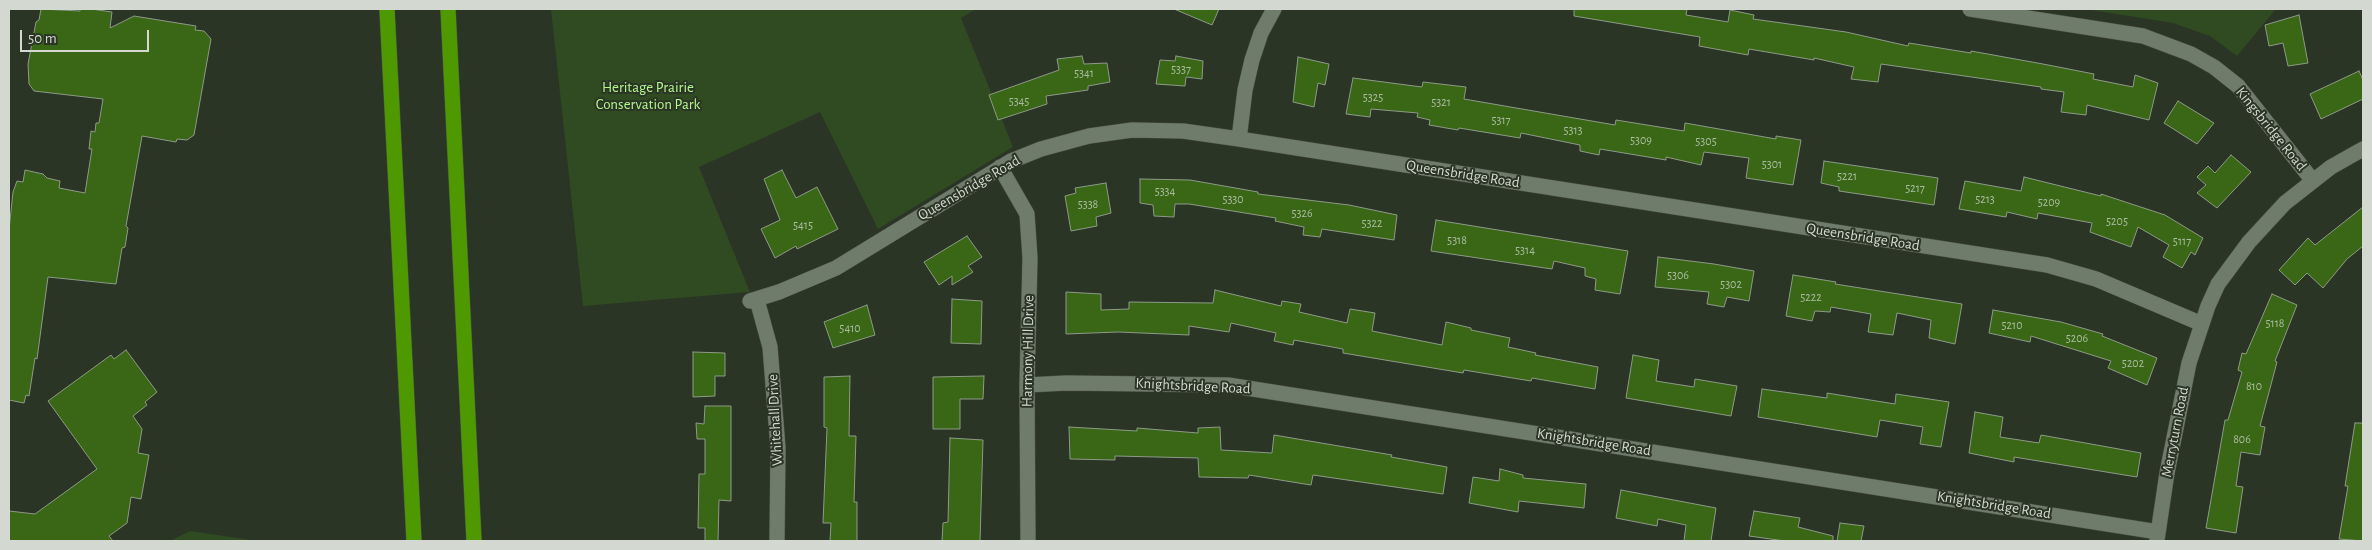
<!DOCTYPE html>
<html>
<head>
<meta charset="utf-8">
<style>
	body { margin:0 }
	#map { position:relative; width:2372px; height:550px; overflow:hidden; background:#2b3526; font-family:"Alegreya Sans",sans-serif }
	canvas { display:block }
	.frame { position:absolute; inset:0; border:10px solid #d3d9d0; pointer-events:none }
	.scale { position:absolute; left:20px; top:30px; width:129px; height:22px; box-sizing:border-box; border:2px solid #d3d9d0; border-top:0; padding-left:6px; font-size:15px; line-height:18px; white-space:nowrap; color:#d3d9d0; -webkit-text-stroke:4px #2b3526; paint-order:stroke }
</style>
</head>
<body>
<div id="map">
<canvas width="2372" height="550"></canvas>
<div class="frame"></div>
<div class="scale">50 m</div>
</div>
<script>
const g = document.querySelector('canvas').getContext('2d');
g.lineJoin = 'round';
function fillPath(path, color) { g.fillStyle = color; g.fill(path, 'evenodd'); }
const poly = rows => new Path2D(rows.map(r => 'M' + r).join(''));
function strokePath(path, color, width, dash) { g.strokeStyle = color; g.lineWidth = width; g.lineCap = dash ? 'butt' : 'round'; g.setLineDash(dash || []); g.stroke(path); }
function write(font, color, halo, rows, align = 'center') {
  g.font = font + ' "Alegreya Sans",sans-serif'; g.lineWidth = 4; g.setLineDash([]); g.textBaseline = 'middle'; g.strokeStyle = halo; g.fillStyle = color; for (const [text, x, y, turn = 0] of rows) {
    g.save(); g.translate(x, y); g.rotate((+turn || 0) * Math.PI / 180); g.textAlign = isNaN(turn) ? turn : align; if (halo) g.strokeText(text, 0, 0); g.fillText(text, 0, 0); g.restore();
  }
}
fillPath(poly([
	[551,9,976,9,961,18,1013,147,878,229,820,112,699,167,750,292,583,306],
	[2085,9,2276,9,2237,56,2210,36,2173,23],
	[190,531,258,541,170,541]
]), '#304a21');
const building = poly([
	[41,9,80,11,80,9,91,9,112,12,110,28,134,16,196,26,195,30,204,31,211,39,194,135,187,140,177,139,176,142,142,136,126,226,128,228,125,247,122,248,116,284,48,277,37,359,35,358,29,396,26,395,24,403,9,400,9,230,13,192,17,181,23,182,25,170,43,174,47,178,60,181,59,188,85,193,92,149,89,149,91,131,95,132,96,123,99,123,103,99,34,91,29,84,28,64,36,22,39,20,41,9],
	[1174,9,1219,9,1212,25,1174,9],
	[1574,9,1687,9,1686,15,1728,22,1730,10,1754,15,1753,19,1846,32,1908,46,1909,43,1971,53,1971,51,2043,64,2094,74,2093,79,2133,87,2135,75,2158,83,2149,120,2087,105,2086,115,2061,112,2064,92,2041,89,2041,87,1881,64,1878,82,1851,79,1854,67,1814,58,1814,60,1749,49,1748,55,1699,46,1700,37,1574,16,1574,9],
	[2299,15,2308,63,2288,66,2283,43,2269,46,2265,25,2299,15],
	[1082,56,1084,64,1107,63,1110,82,1088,86,1088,90,1046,96,1047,104,998,120,989,95,1059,70,1057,59,1082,56],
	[1176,56,1203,61,1202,79,1186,77,1185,86,1156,84,1160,60,1175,61,1176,56],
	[1298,57,1329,64,1325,85,1318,83,1314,107,1293,102,1298,57],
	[2359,71,2363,80,2363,99,2321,119,2310,94,2359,71],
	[1353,78,1422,87,1423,82,1466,87,1464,99,1615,125,1616,120,1684,131,1685,123,1776,139,1776,136,1801,140,1793,185,1746,178,1749,158,1704,152,1701,165,1666,157,1666,160,1600,149,1599,155,1580,151,1580,145,1521,133,1520,138,1459,128,1458,130,1429,125,1430,120,1417,117,1418,113,1371,109,1370,117,1346,114,1353,78],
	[2178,101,2214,123,2197,144,2164,123,2178,101],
	[2231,155,2251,172,2217,208,2197,193,2206,185,2197,177,2208,166,2215,173,2231,155],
	[1824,161,1938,178,1934,205,1839,191,1839,187,1821,183,1824,161],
	[782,170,796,198,817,187,838,229,797,249,796,246,775,258,761,229,780,220,764,179,782,170],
	[2024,177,2101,196,2101,194,2165,215,2203,238,2195,255,2191,252,2182,268,2163,257,2169,245,2138,227,2131,247,2090,232,2092,223,2038,213,2037,219,2007,212,2006,217,1959,209,1965,181,2021,191,2024,177],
	[1140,179,1190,180,1258,192,1258,194,1349,205,1397,215,1394,240,1322,229,1320,237,1303,235,1304,227,1275,221,1276,218,1189,204,1175,204,1174,217,1154,216,1153,205,1140,203,1140,179],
	[1106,183,1111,213,1096,217,1097,226,1071,231,1065,196,1076,193,1075,188,1106,183],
	[2363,207,2363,246,2347,259,2323,288,2307,273,2295,285,2279,270,2308,238,2315,245,2363,207],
	[1436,220,1628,251,1620,294,1595,290,1596,279,1585,276,1585,268,1554,261,1552,269,1431,251,1436,220],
	[967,236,982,257,968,266,973,272,952,285,952,276,939,285,924,262,967,236],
	[1658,257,1714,264,1754,271,1749,301,1727,297,1724,307,1707,304,1709,292,1655,287,1658,257],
	[1793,275,1836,282,1835,284,1962,304,1955,344,1929,338,1931,320,1897,313,1893,335,1868,332,1871,314,1831,307,1830,312,1815,311,1812,321,1786,316,1793,275],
	[1215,290,1281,306,1282,301,1301,304,1299,312,1347,323,1350,309,1375,313,1372,331,1442,345,1446,322,1471,328,1471,330,1510,338,1508,347,1536,353,1535,355,1598,367,1595,389,1532,378,1531,381,1464,370,1463,373,1343,353,1343,349,1294,340,1293,345,1274,341,1276,333,1231,323,1229,332,1189,326,1189,335,1118,332,1066,334,1066,292,1101,294,1101,310,1129,309,1129,302,1213,303,1215,290],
	[2272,294,2297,305,2275,361,2277,362,2260,426,2265,427,2260,455,2241,452,2236,486,2243,487,2236,533,2206,528,2225,420,2228,420,2242,372,2238,370,2242,353,2246,354,2272,294],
	[952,299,982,301,981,344,951,343,952,299],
	[867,305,875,335,833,348,824,322,867,305],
	[1993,310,2061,322,2103,334,2102,336,2157,358,2147,385,2108,368,2111,361,2031,336,2030,342,1989,333,1993,310],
	[126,350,157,392,145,402,147,405,133,416,142,429,138,453,149,455,141,499,131,497,127,523,109,536,113,541,9,541,9,511,35,514,97,469,48,401,111,355,114,359,126,350],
	[693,352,725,353,725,376,715,376,715,396,693,397,693,352],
	[1633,355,1659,360,1656,381,1694,387,1695,379,1737,386,1731,416,1626,398,1633,355],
	[850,376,849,436,856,436,854,502,857,502,857,541,830,541,831,523,823,523,827,428,824,427,824,377,850,376],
	[984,376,983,399,960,399,960,429,933,429,933,377,984,376],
	[1762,389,1827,398,1827,393,1895,404,1896,394,1949,402,1941,447,1920,444,1923,427,1880,420,1877,437,1758,417,1762,389],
	[705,406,731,406,731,501,719,500,718,541,705,541,705,528,698,528,699,474,705,474,705,439,697,439,696,423,704,424,705,406],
	[1975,412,2003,417,2000,437,2039,443,2041,435,2141,453,2137,477,2014,457,2014,462,1969,453,1975,412],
	[2355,423,2363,423,2363,541,2339,539,2348,486,2345,486,2355,423],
	[1069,427,1137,431,1137,428,1198,433,1198,428,1220,427,1221,450,1272,453,1274,435,1392,455,1391,457,1447,467,1443,494,1313,475,1311,485,1249,475,1248,478,1199,477,1198,458,1115,456,1115,460,1070,459,1069,427],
	[950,438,983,440,980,541,942,541,943,523,948,522,950,438],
	[1500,469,1523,475,1523,478,1586,484,1584,508,1519,501,1518,512,1469,503,1473,477,1499,481,1500,469],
	[1621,490,1716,508,1711,541,1684,541,1686,525,1658,519,1657,526,1616,518,1621,490],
	[1754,511,1800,518,1798,527,1833,536,1833,541,1785,541,1749,536,1754,511],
	[1840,523,1864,526,1861,541,1837,541,1840,523]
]);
fillPath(building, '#396716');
strokePath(building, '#8e9a88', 1);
const street = poly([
	[1970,9,2143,36,2191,54,2214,67,2238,86,2313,181],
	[1239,139,1245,90,1252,60,1261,33,1274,9],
	[1000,167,1027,214,1030,258,1027,385,1028,541],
	[757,300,770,347,778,448,777,541],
	[750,301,779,292,836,268,1011,161,1041,149,1089,136,1132,130,1183,131,1239,139,2047,265,2096,279,2202,324],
	[1027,385,1066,383,1228,385,2158,532],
	[2157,540,2167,473,2189,363,2208,306,2218,284,2249,242,2285,203,2331,167,2363,149]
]);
const highway = poly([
	[387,9,414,541],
	[448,9,474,541]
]);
strokePath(street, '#495144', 16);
strokePath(highway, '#495144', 16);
strokePath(street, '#707c6b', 15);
strokePath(highway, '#4f9900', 15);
write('12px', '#acbca2', null, [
	["5337",1181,69],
	["5341",1084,73],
	["5325",1373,97],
	["5345",1019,101],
	["5321",1441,102],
	["5317",1501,120],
	["5313",1573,130],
	["5309",1641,140],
	["5305",1706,141],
	["5301",1772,164],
	["5221",1847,176],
	["5217",1915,188],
	["5334",1165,191],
	["5330",1233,199],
	["5213",1985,199],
	["5209",2049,202],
	["5338",1088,204],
	["5326",1302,213],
	["5205",2117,221],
	["5322",1372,223],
	["5415",803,225],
	["5318",1457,240],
	["5117",2182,241],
	["5314",1525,250],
	["5306",1678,275],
	["5302",1731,284],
	["5222",1811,297],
	["5118",2275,323],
	["5210",2012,325],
	["5410",850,328],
	["5206",2077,338],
	["5202",2133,363],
	["810",2254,386],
	["806",2242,439]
]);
write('15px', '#b4f68d', '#2b3526', [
	["Heritage Prairie",648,87],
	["Conservation Park",648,104]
]);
write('15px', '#d3d9d0', '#2b3526', [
	["Kingsbridge Road",2271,129,51],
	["Queensbridge Road",1463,174,9],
	["Queensbridge Road",969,188,-30],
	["Queensbridge Road",1863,237,9],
	["Harmony Hill Drive",1028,351,-89],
	["Knightsbridge Road",1193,386,3],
	["Whitehall Drive",775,420,-93],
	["Merryturn Road",2175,432,-79],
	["Knightsbridge Road",1594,442,9],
	["Knightsbridge Road",1994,505,9]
]);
</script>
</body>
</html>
